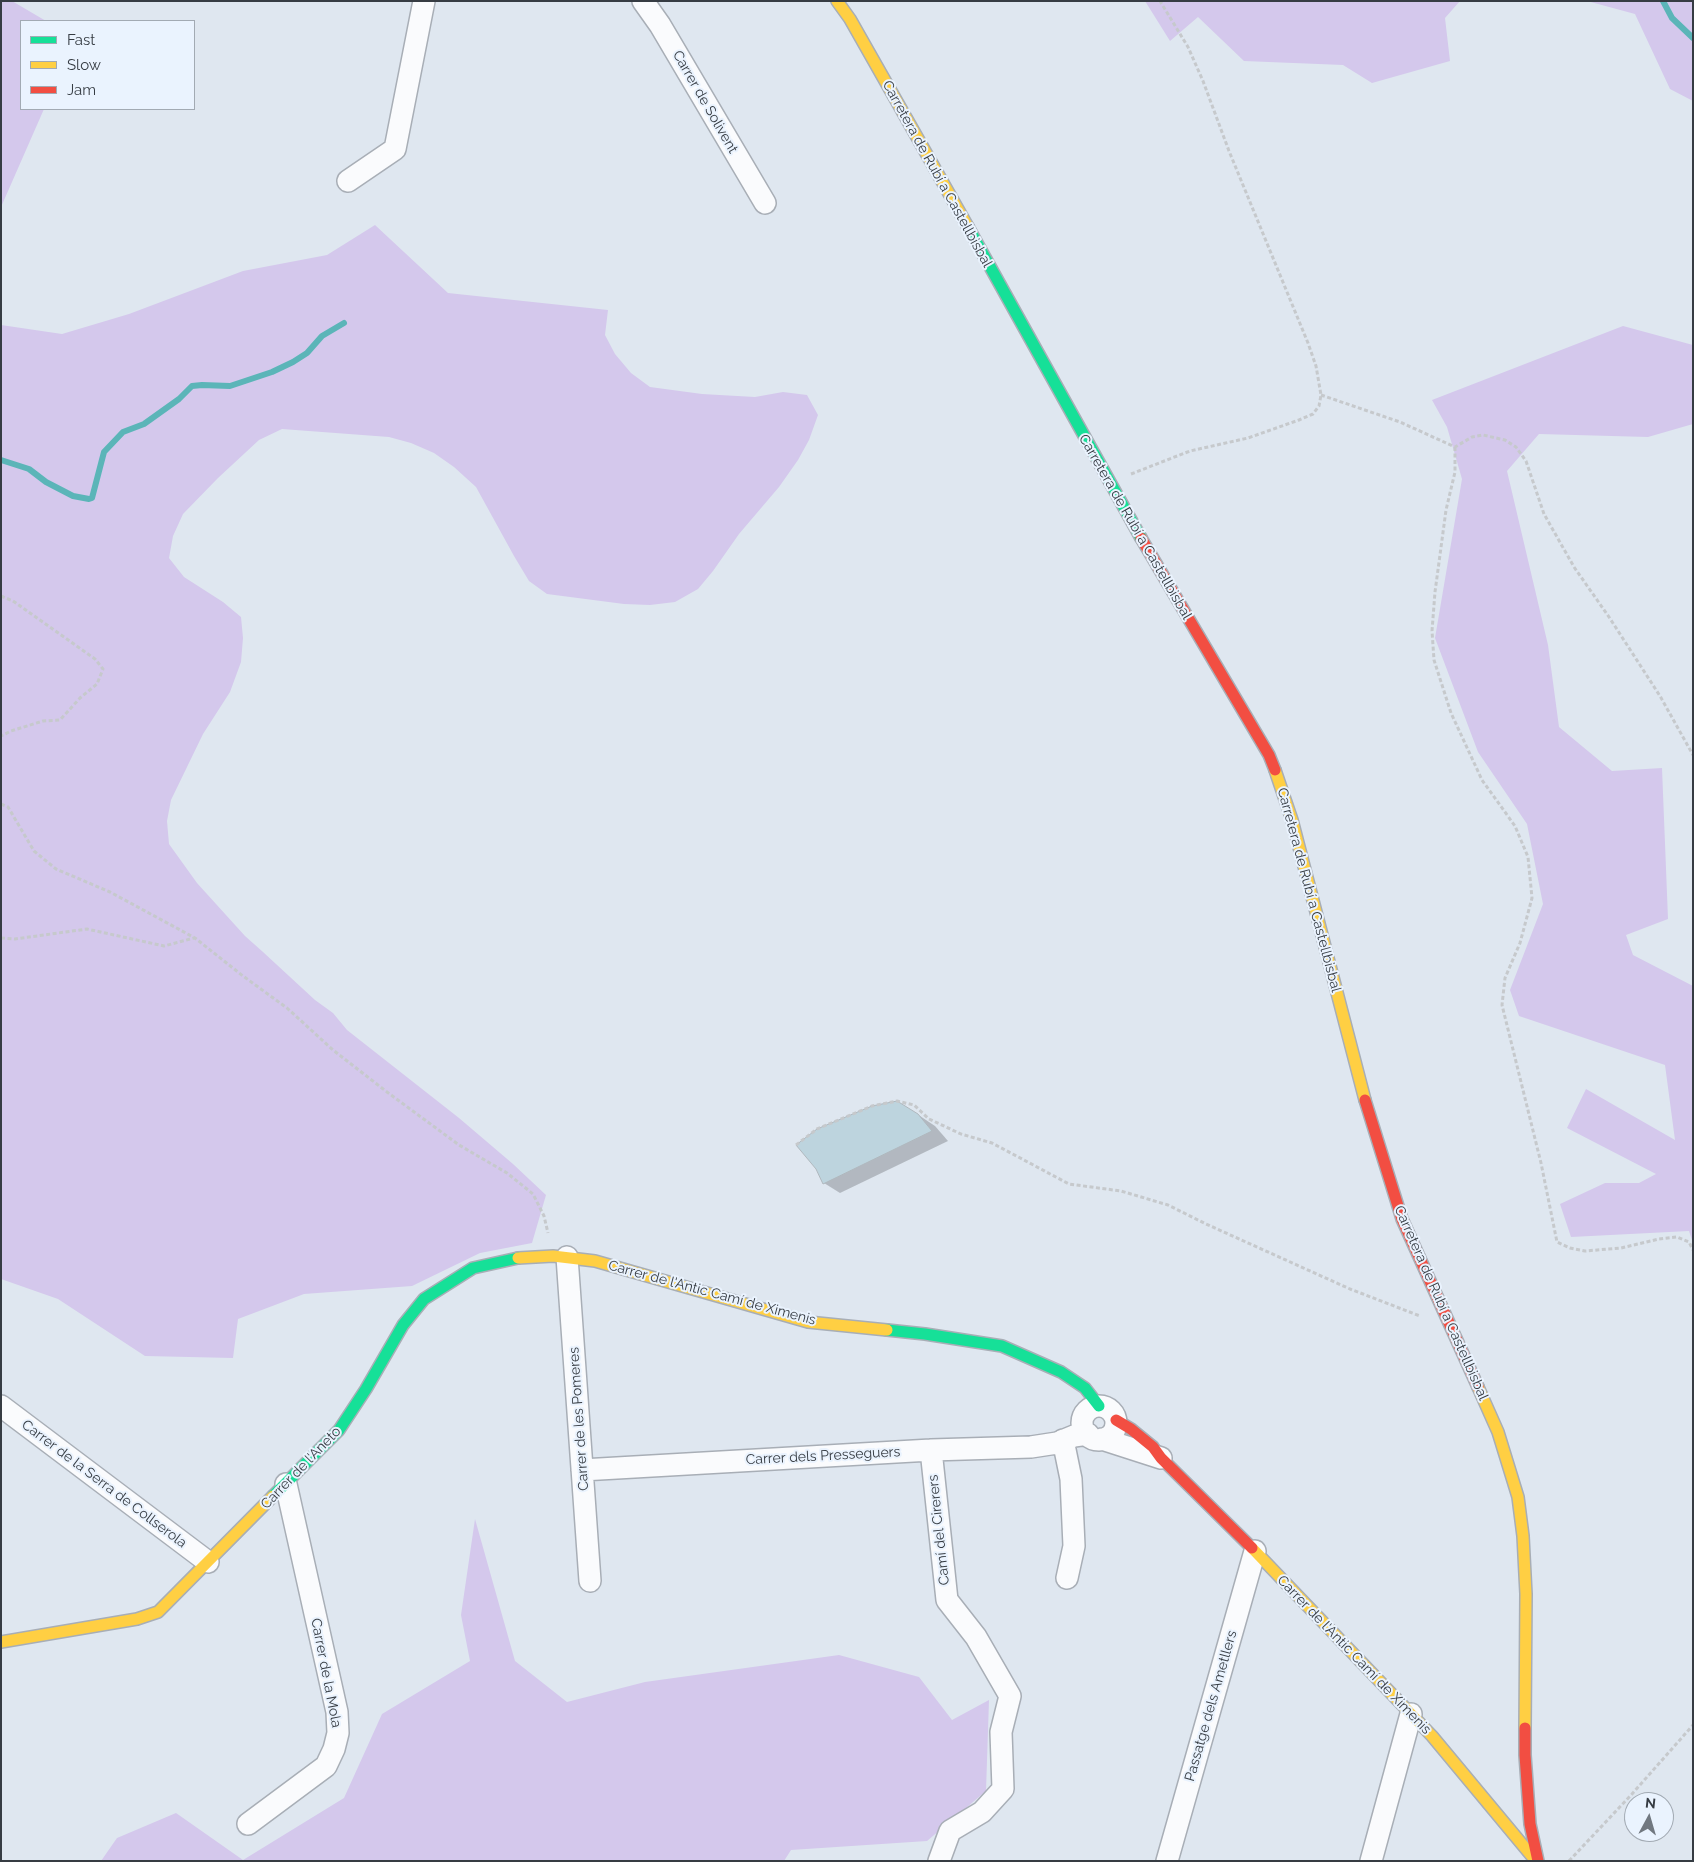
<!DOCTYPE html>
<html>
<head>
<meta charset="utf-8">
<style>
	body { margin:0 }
	#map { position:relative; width:1694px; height:1862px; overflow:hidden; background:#dfe7f0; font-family:Raleway,sans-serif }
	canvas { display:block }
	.frame { position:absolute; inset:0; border:2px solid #363c43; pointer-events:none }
	.legend { position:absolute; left:20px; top:20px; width:175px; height:90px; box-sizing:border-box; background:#eaf3fe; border:1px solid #a2aab3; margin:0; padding:6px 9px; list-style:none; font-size:15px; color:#363c43 }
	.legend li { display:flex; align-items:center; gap:10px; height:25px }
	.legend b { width:25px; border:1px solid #a2aab3 }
	.north { position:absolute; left:1624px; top:1792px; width:50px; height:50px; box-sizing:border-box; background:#eaf3fe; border:1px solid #a2aab3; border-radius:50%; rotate:6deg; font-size:14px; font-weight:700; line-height:20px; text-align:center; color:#363c43 }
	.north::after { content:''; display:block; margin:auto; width:18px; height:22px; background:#717880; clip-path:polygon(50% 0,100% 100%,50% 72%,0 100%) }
</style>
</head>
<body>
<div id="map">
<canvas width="1694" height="1862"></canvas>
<div class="frame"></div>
<ul class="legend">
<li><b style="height:6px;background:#16e098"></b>Fast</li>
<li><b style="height:6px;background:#ffcf43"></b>Slow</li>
<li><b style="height:6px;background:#f24e42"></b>Jam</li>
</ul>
<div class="north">N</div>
</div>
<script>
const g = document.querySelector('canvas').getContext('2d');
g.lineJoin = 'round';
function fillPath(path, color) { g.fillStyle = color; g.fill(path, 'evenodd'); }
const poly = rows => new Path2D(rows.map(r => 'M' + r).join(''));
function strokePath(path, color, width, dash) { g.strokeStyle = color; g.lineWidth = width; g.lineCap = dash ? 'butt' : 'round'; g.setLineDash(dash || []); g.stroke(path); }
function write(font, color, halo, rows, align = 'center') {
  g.font = font + ' Raleway,sans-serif'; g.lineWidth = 4; g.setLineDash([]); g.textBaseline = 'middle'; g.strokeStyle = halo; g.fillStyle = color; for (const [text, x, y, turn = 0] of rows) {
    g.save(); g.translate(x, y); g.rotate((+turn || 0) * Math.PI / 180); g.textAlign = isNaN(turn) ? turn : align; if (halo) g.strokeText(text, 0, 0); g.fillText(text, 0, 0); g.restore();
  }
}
fillPath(poly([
	[1,1,12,1,46,21,21,21,21,109,44,109,1,207],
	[1145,1,1460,1,1445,18,1450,61,1372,83,1343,65,1244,61,1198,17,1170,41],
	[1587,1,1693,1,1693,101,1670,89,1635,14],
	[375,225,448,293,608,310,605,335,615,354,631,373,650,387,702,394,755,397,783,392,807,395,818,415,809,440,798,460,779,487,739,534,713,571,698,589,675,602,650,605,624,604,547,594,529,581,514,556,476,487,454,467,434,453,411,443,389,437,282,429,259,440,218,478,183,514,173,536,169,558,184,577,223,602,241,617,243,638,241,662,230,692,203,734,171,800,167,821,169,844,197,883,245,936,263,952,315,1000,333,1013,347,1030,459,1118,513,1164,546,1195,532,1243,480,1253,412,1286,304,1294,238,1319,233,1358,145,1356,58,1299,1,1279,1,325,62,334,129,314,243,271,327,255],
	[1623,326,1693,345,1693,424,1648,437,1539,434,1507,471,1548,645,1559,727,1612,771,1662,768,1668,919,1626,935,1633,955,1693,986,1693,1243,1689,1231,1571,1237,1560,1204,1605,1183,1639,1183,1656,1174,1567,1128,1586,1089,1675,1140,1665,1065,1519,1016,1510,990,1543,904,1527,824,1478,752,1435,638,1462,479,1447,427,1432,400],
	[475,1519,515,1661,567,1702,645,1682,839,1655,919,1677,952,1720,989,1700,986,1791,927,1841,791,1850,784,1861,101,1861,117,1838,176,1813,243,1860,344,1798,382,1714,470,1661,461,1615]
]), '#d4c8ec');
fillPath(poly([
	[914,1112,935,1126,948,1141,840,1193,824,1183]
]), '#0003');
strokePath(poly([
	[1663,1,1672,18,1693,38],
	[1,460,29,469,46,482,73,496,89,499,92,498,104,452,123,432,144,424,179,399,192,386,202,385,230,386,272,372,293,362,307,353,322,336,344,323]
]), '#5bb5b8', 6);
const building = poly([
	[897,1101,918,1114,932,1131,823,1184,816,1169,796,1145,817,1129,872,1106,897,1101]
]);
fillPath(building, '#bdd4de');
strokePath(building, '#afb7bd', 1);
const street = poly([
	[643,1,660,25,765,203],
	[348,181,395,149,424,1],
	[567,1257,590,1581],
	[1,1406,208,1562],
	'1082 1423a17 17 0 1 1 34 0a17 17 0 1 1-34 0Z',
	[1102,1439,1161,1458],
	[1063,1440,1071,1479,1074,1546,1067,1578],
	[931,1450,947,1600,976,1637,1010,1696,1001,1732,1003,1789,982,1812,950,1831,939,1861],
	[582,1470,931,1450,1031,1447,1057,1443,1074,1436,1088,1434],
	[248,1824,326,1766,334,1749,338,1733,337,1712,286,1484],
	[1167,1861,1255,1551],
	[1371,1861,1411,1714]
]);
const fast = poly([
	[968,227,1141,538],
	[887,1330,925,1334,1002,1346,1061,1372,1085,1388,1099,1406],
	[273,1496,339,1430,366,1389,403,1325,424,1299,473,1268,518,1258]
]);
const slow = poly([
	[837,1,850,19,968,227],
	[1275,770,1292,820,1365,1100],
	[518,1258,553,1256,595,1261,808,1322,887,1330],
	[1478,1387,1498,1432,1518,1497,1523,1536,1526,1594,1525,1728],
	[1252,1548,1432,1736,1536,1861],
	[1,1642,137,1619,158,1612,273,1496]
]);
const jam = poly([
	[1141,538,1269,755,1275,770],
	[1365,1100,1402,1219,1478,1387],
	[1116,1420,1131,1429,1153,1447,1161,1458,1252,1548],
	[1525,1728,1525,1755,1530,1824,1538,1861]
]);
strokePath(street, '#a8aeb6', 24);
strokePath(fast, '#a8aeb6', 14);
strokePath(slow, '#a8aeb6', 14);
strokePath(jam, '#a8aeb6', 14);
strokePath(poly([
	[1321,395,1400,422,1455,447,1472,437,1483,435,1505,440,1516,447,1526,461,1544,514,1574,567,1609,617,1660,696,1693,755],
	[1455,447,1455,472,1446,510,1435,592,1432,631,1434,660,1451,713,1482,780,1515,826,1528,857,1532,898,1520,943,1505,978,1502,1005,1541,1163,1557,1242,1570,1248,1585,1251,1621,1248,1659,1239,1677,1237,1689,1242,1693,1250],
	[1131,474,1190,451,1248,438,1299,420,1313,414,1319,406,1321,395,1316,366,1308,343,1229,151,1203,81,1188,47,1160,1],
	[1,596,13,601,95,659,103,669,97,684,80,698,60,720,43,721,11,731,1,736],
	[1,804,8,807,34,851,56,869,110,892,195,938,243,976,287,1008,333,1050,387,1092,459,1145,507,1173,533,1194,544,1216,548,1233],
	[1,938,15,939,87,929,164,946,194,938],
	[796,1145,817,1129,872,1106,897,1101,914,1105,929,1119,961,1134,992,1143,1069,1184,1121,1191,1168,1205,1206,1224,1350,1289,1420,1316],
	[1569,1861,1632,1794,1693,1725]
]), '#c6c9cc', 3, [4, 2.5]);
strokePath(street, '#fafbfd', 21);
strokePath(fast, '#16e098', 11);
strokePath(slow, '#ffcf43', 11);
strokePath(jam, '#f24e42', 11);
write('14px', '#363c43', '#eaf3fe', [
	["Carrer de Solivent",705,102,60],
	["Carretera de Rubí a Castellbisbal",937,174,61],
	["Carretera de Rubí a Castellbisbal",1135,527,60],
	["Carretera de Rubí a Castellbisbal",1309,890,75],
	["Carrer de l'Antic Camí de Ximenis",712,1293,15],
	["Carretera de Rubí a Castellbisbal",1441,1303,66],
	["Carrer de les Pomeres",579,1419,-94],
	["Carrer dels Presseguers",823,1456,-3],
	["Carrer de l'Aneto",301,1468,-46],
	["Carrer de la Serra de Collserola",104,1484,37],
	["Camí del Cirerers",939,1530,-96],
	["Carrer de l'Antic Camí de Ximenis",1354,1655,46],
	["Carrer de la Mola",326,1673,79],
	["Passatge dels Ametllers",1211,1706,-74]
]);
</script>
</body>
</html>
